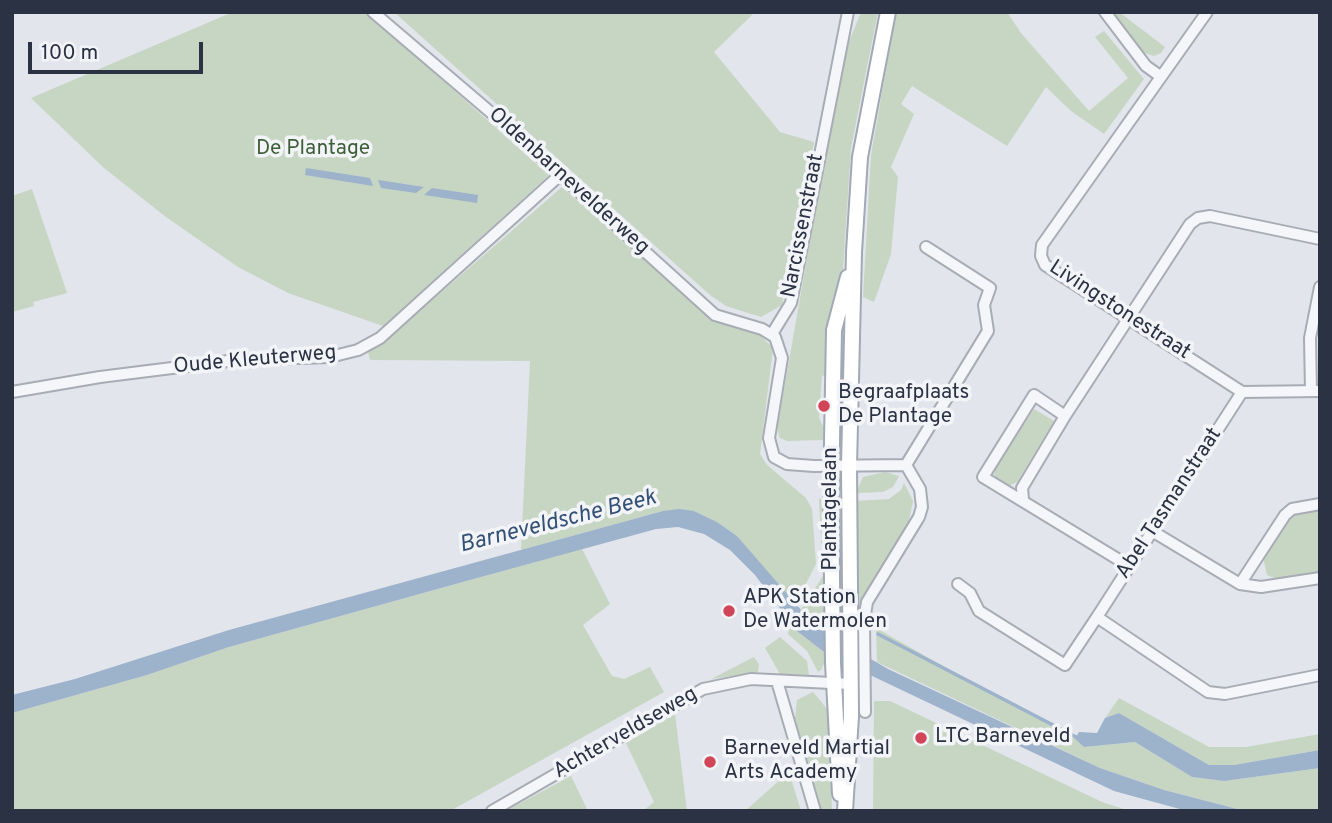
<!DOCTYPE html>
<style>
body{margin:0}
#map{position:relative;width:1332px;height:823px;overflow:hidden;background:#e2e5eb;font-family:Overpass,sans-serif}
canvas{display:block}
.frame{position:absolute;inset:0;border:14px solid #2a3243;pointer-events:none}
.scale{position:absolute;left:28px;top:42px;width:175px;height:32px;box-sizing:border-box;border:4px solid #2a3243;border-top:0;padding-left:9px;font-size:21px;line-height:24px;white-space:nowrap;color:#2a3243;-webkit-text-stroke:5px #f2f4f8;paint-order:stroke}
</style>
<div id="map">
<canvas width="1332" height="823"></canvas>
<div class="frame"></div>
<div class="scale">100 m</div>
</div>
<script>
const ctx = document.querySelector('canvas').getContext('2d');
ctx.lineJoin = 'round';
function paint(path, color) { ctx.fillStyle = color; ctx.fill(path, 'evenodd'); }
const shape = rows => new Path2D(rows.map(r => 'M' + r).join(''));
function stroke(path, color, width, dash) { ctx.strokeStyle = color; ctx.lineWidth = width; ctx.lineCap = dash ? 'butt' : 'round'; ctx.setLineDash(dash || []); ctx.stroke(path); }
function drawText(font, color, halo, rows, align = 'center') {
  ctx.font = font + ' Overpass,sans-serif'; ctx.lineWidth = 7; ctx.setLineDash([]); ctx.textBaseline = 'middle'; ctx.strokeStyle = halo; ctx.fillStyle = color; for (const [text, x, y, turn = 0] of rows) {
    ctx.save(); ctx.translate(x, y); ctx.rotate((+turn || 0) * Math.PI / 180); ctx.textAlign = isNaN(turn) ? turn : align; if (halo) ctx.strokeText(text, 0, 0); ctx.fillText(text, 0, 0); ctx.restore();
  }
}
paint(shape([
 [233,12,366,12,549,175,383,326,288,293,238,267,166,217,104,168,31,98],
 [394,12,755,12,714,52,780,132,814,142,782,305,761,317,726,306,710,295],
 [861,12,878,12,851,148,843,269,829,379,822,375,819,418,824,428,823,440,787,441,780,438,777,429,833,111,849,42],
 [896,12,1007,12,1021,33,1089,111,1128,78,1095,37,1104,31,1144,79,1104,134,1071,111,1046,87,1007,146,912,86,901,104,914,114,891,167,898,177,891,254,874,302,863,297,871,155],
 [1113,12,1119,12,1165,47,1161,53,1154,56,1144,53],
 [562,187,713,321,759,334,773,348,760,454,767,465,806,498,812,509,816,564,795,605,737,536,717,522,694,511,663,511,521,550,530,361,370,360,368,351,383,343],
 [32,189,67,293,33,302,34,306,12,312,12,196],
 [1034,409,1054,421,1017,482,1007,487,994,475,996,467],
 [885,472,899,476,893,487,883,492,856,493,863,477],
 [904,483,913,501,908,525,865,594,854,644,855,501,889,499,901,490],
 [827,498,828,634,800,611,823,576,819,499],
 [1320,510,1320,572,1280,580,1267,575,1263,557,1291,515],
 [582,549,610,604,583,625,612,676,624,679,650,667,664,692,450,811,12,811,12,713,147,675,229,647],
 [790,624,828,655,821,670,818,672,807,651,788,634],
 [876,628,968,680,1077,736,1075,739,1084,747,1135,742,1192,777,1224,781,1320,768,1320,811,1245,811,1164,790,1100,768,877,662],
 [780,637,807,661,809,675,780,674,765,648],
 [754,657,759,664,758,672,711,679],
 [813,692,828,710,832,811,822,811,795,719,797,700],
 [1119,698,1209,747,1246,747,1320,734,1320,750,1234,765,1209,765,1119,713,1105,718],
 [874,701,890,701,1102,802,1130,811,873,811],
 [675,714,687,811,643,811,654,802,626,743],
 [789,772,801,811,745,811],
 [571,776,588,811,506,811,509,809]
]), '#c7d5c3');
paint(shape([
 [306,168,370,178,373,186,305,175],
 [378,180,424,187,416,193,381,188],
 [432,188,478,195,477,203,424,195],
 [679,509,694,511,717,522,737,536,809,619,828,634,888,669,1100,768,1164,790,1245,811,1187,811,1114,791,828,655,797,631,755,575,730,550,704,534,678,527,656,529,470,580,229,647,147,675,12,713,12,695,75,679,229,630,663,511],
 [1119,713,1209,765,1234,765,1320,750,1320,768,1224,781,1192,777,1135,742,1084,747,1075,739,1079,732,1097,733,1105,718]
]), '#9db2cb');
stroke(shape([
 [878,634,1078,738]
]), '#9db2cb', 3.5);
const minor = shape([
 [373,12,502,122,715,315,762,329,775,337,782,358,769,438,774,457,787,464,814,466,906,465],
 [1105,12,1146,66,1160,76],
 [1207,12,1042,245,1041,256,1045,265,1242,392,1320,391],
 [772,334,791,303,848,12],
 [1311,391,1310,338,1320,287],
 [12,392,100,377,236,360,330,357,358,350,380,338,560,175],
 [1065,416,1034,395,983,477,1129,566],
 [906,465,988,331,984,305,990,288,926,247],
 [1023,499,1022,488,1065,416,1190,224,1198,218,1210,216,1320,239],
 [1152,531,1240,584,1261,587,1320,578],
 [958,584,970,593,979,611,1065,665,1097,617,1208,692,1225,694,1320,675],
 [1240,584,1285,515,1292,509,1320,504],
 [1097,617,1242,392],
 [777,681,815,811],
 [865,712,864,621,867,602,919,517,922,507,920,489,906,465],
 [492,811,703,689,751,679,851,684]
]);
const major = shape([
 [840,794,833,663,831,497,834,330,848,277],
 [845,811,851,716,849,466,854,252,860,157,888,12]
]);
stroke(minor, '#a7acb5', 14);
stroke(major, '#a1a9b6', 18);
stroke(minor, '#f5f6f9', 10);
stroke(major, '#fff', 14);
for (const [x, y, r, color] of [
 [824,406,7,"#d04658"],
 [729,611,7,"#d04658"],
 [921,738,7,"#d04658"],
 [710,762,7,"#d04658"]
]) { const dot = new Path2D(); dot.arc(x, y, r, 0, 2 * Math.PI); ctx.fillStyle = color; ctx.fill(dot); stroke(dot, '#f2f4f8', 2.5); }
drawText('21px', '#3d5f37', '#f2f4f8', [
 ["De Plantage",313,150]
]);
drawText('21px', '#2a3243', '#f2f4f8', [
 ["Oldenbarnevelderweg",568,182,42],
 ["Narcissenstraat",804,226,-79],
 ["Livingstonestraat",1119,311,33],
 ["Oude Kleuterweg",255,361,-5],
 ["Abel Tasmanstraat",1170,504,-57],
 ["Plantagelaan",832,509,-90],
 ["Achterveldseweg",626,734,-30]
]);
drawText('21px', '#2a3243', '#f2f4f8', [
 ["Begraafplaats",838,394],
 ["De Plantage",838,418],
 ["APK Station",743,599],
 ["De Watermolen",743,623],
 ["LTC Barneveld",935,738],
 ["Barneveld Martial",724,750],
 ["Arts Academy",724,774]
], 'left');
drawText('italic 23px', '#335077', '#f2f4f8', [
 ["Barneveldsche Beek",558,523,-14]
]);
</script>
